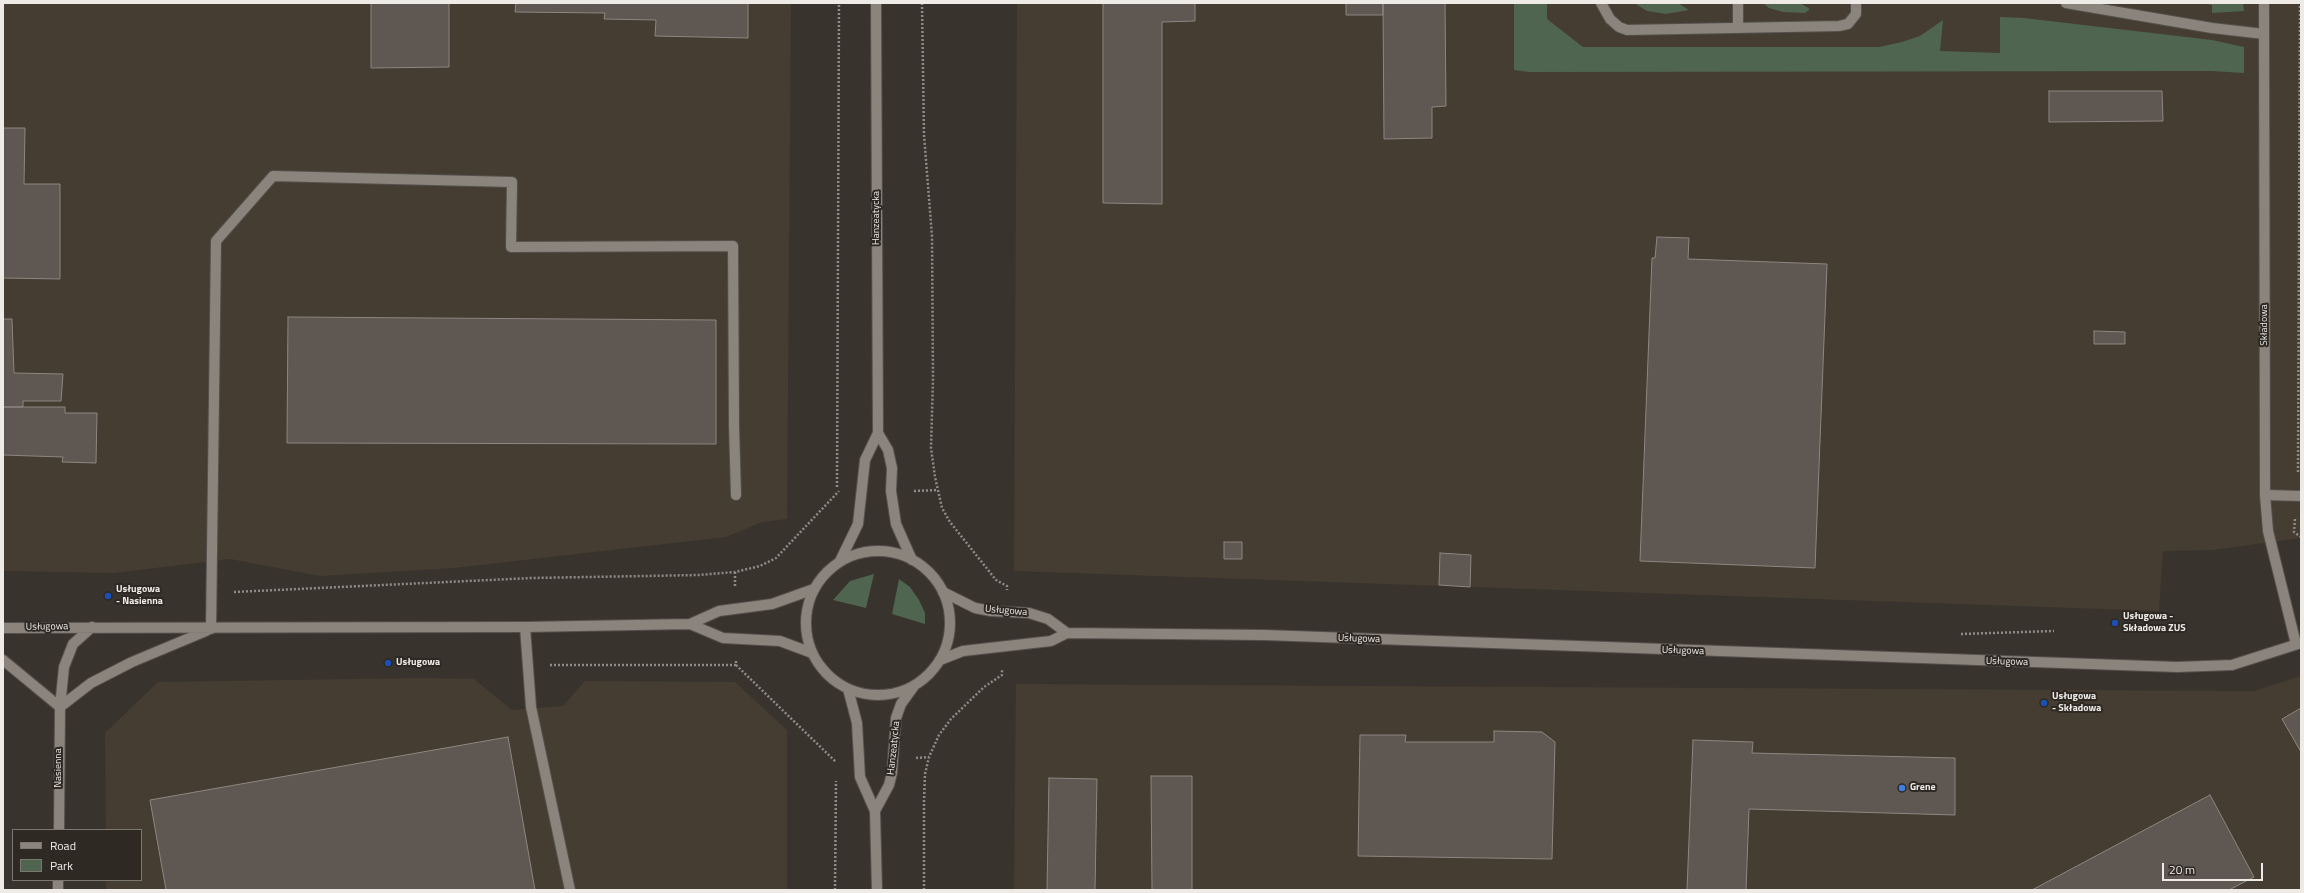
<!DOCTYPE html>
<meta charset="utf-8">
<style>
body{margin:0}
#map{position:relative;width:2304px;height:893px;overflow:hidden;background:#38332d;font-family:"Titillium Web",sans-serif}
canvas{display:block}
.frame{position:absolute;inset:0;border:4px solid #eeebe7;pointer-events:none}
.legend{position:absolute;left:12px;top:829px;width:130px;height:52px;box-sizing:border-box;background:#2e2923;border:1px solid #7b7771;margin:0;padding:5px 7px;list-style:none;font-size:12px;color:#eeebe7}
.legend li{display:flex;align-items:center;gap:8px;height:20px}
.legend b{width:20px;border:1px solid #7b7771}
.scale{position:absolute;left:2162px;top:863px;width:101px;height:18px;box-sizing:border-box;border:2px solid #eeebe7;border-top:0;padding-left:5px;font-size:12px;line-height:14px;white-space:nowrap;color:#eeebe7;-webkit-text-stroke:3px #2e2923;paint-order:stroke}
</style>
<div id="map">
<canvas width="2304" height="893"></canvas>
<div class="frame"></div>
<ul class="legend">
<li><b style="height:5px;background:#8a847d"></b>Road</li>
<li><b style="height:11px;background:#4f654f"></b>Park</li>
</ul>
<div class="scale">20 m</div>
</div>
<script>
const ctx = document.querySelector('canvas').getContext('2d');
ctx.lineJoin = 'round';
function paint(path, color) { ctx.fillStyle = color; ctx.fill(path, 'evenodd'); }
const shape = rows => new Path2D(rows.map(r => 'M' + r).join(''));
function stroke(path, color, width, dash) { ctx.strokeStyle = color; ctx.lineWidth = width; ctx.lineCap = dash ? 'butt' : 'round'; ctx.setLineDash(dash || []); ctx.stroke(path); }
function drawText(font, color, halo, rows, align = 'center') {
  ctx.font = font + ' "Titillium Web",sans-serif'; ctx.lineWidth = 4; ctx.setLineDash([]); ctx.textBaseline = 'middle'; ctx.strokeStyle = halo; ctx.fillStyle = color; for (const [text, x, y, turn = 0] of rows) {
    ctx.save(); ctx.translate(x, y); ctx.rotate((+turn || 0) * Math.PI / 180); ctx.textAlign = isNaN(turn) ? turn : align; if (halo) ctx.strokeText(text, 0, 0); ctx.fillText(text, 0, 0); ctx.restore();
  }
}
paint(shape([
 [3,3,791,3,787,519,762,522,726,537,454,568,320,576,230,559,114,573,3,571],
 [1017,3,2301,3,2301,538,2213,550,2163,551,2159,611,1014,571],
 [2301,676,2301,890,1014,890,1016,684,2254,691],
 [422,678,474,679,512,710,563,706,585,681,735,682,787,730,787,890,106,890,106,880,141,880,141,830,106,830,105,733,158,682]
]), '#453d32');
paint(shape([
 [1514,3,1547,3,1547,19,1583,47,1879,47,1902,42,1920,36,1943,20,1940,51,2000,53,2000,17,2024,18,2212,40,2244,47,2244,73,2212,71,1529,72,1514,70],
 [1634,3,1678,3,1689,10,1666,14,1647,11],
 [1763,3,1800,3,1810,9,1805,13,1783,12,1769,8],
 [2202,3,2243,3,2244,11,2212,13,2212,5],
 [874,574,866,608,833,600,850,581],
 [899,579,910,587,919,600,925,613,925,624,892,614]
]), '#4f654f');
const building = shape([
 [371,3,449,3,449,67,371,68,371,3],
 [516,3,748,3,748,38,655,36,656,20,604,19,605,13,515,12,516,3],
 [1103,3,1195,3,1195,21,1162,22,1162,204,1103,203,1103,3],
 [1346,3,1383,3,1383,15,1346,15,1346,3],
 [1383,3,1445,3,1446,106,1432,107,1432,138,1384,139,1383,3],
 [2049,91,2162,91,2163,121,2049,122,2049,91],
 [3,128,25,128,24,184,60,184,60,279,3,278,3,128],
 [1657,237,1689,238,1688,259,1827,264,1815,568,1640,561,1652,258,1655,258,1657,237],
 [288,317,716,320,716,444,287,443,288,317],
 [3,319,12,319,14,373,63,374,61,401,23,401,23,407,3,407,3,319],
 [2094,331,2125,332,2125,344,2094,344,2094,331],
 [3,407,65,407,65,413,97,413,96,463,62,462,63,457,3,455,3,407],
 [1224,542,1242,542,1242,559,1224,559,1224,542],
 [1440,553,1471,555,1470,587,1439,585,1440,553],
 [2301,708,2301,752,2282,719,2301,708],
 [1494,731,1542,732,1555,742,1552,859,1358,856,1360,735,1406,735,1405,742,1494,742,1494,731],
 [508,737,535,890,166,890,150,800,508,737],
 [1693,740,1753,742,1752,753,1955,758,1955,815,1749,809,1746,890,1687,890,1693,740],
 [1151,776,1192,776,1192,890,1152,890,1151,776],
 [1049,778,1097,779,1095,890,1047,890,1049,778],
 [2210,795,2254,877,2229,890,2032,890,2210,795]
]);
paint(building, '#5e5752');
stroke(building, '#8e8680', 1);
const service = shape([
 [1601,3,1610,19,1619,27,1627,30,1839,26,1848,24,1856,14,1856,3],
 [2066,3,2212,28,2264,34],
 [1738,28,1738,3],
 [2265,495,2301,496],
 [525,627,531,707,570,890],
 [211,629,216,241,273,176,512,182,511,247,733,246,734,426,736,495]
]);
const minor = shape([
 [2264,3,2265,495,2268,531,2296,644],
 [943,592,975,608,991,611,1029,613,1048,619,1067,633],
 [690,624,723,638,780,641,812,653],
 [3,628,525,627,690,624,719,611,772,604,814,589],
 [3,660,60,707],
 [940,660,963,651,1051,641,1067,633,1264,635,2177,667,2232,665,2301,643],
 [60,707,91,683,132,662,206,631],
 [59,830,60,707,64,667,73,644,92,627],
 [58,890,58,880]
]);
const tertiary = shape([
 [878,433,888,450,892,468,891,491,896,524,912,560],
 '806 623a72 72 0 1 1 144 0a72 72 0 1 1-144 0Z',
 [840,561,858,524,865,460,878,433,876,3],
 [848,689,857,723,860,777,875,811,877,890],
 [875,811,889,785,892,773,896,718,901,704,914,686]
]);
stroke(service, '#55504c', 12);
stroke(minor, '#55504c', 12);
stroke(tertiary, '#55504c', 12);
stroke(shape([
 [922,3,924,135,932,236,933,379,931,448,935,477,942,508,950,522,996,580,1007,586,1007,590],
 [2298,472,2300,3],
 [837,487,839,3],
 [914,491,938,490],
 [2295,519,2294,532,2301,537],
 [735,572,735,586],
 [234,592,532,578,699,575,735,572,760,566,776,558,839,491],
 [1961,634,2054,631],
 [736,661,736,665,836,762],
 [550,665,736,665],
 [916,758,929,757],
 [835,890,836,781],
 [924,890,924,801,925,774,929,757,939,735,951,719,984,687,1002,675,1002,670]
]), '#8f8b86', 2.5, [2, 2]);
stroke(service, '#8a847d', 10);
stroke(minor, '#8a847d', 10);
stroke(tertiary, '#8a847d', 10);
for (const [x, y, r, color] of [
 [108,596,4,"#1a4fb4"],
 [2115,623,4,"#1a4fb4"],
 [388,663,4,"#1a4fb4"],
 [2044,703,4,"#1a4fb4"],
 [1902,788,4,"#3f7fe0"]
]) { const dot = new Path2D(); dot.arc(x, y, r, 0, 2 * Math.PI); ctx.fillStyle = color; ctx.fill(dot); stroke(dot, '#2e2923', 1.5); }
drawText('10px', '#eeebe7', '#2e2923', [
 ["Hanzeatycka",877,218,-90],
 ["Składowa",2265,325,-90],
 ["Usługowa",1006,611,5],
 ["Usługowa",47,627,-1],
 ["Usługowa",1359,639,2],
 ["Usługowa",1683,651,2],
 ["Usługowa",2007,662,2],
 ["Hanzeatycka",894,748,-84],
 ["Nasienna",59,768,-90]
]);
drawText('bold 10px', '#eeebe7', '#2e2923', [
 ["Usługowa",116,590],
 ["- Nasienna",116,602],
 ["Usługowa -",2123,617],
 ["Składowa ZUS",2123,629],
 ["Usługowa",396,663],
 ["Usługowa",2052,697],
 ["- Składowa",2052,709],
 ["Grene",1910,788]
], 'left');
</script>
